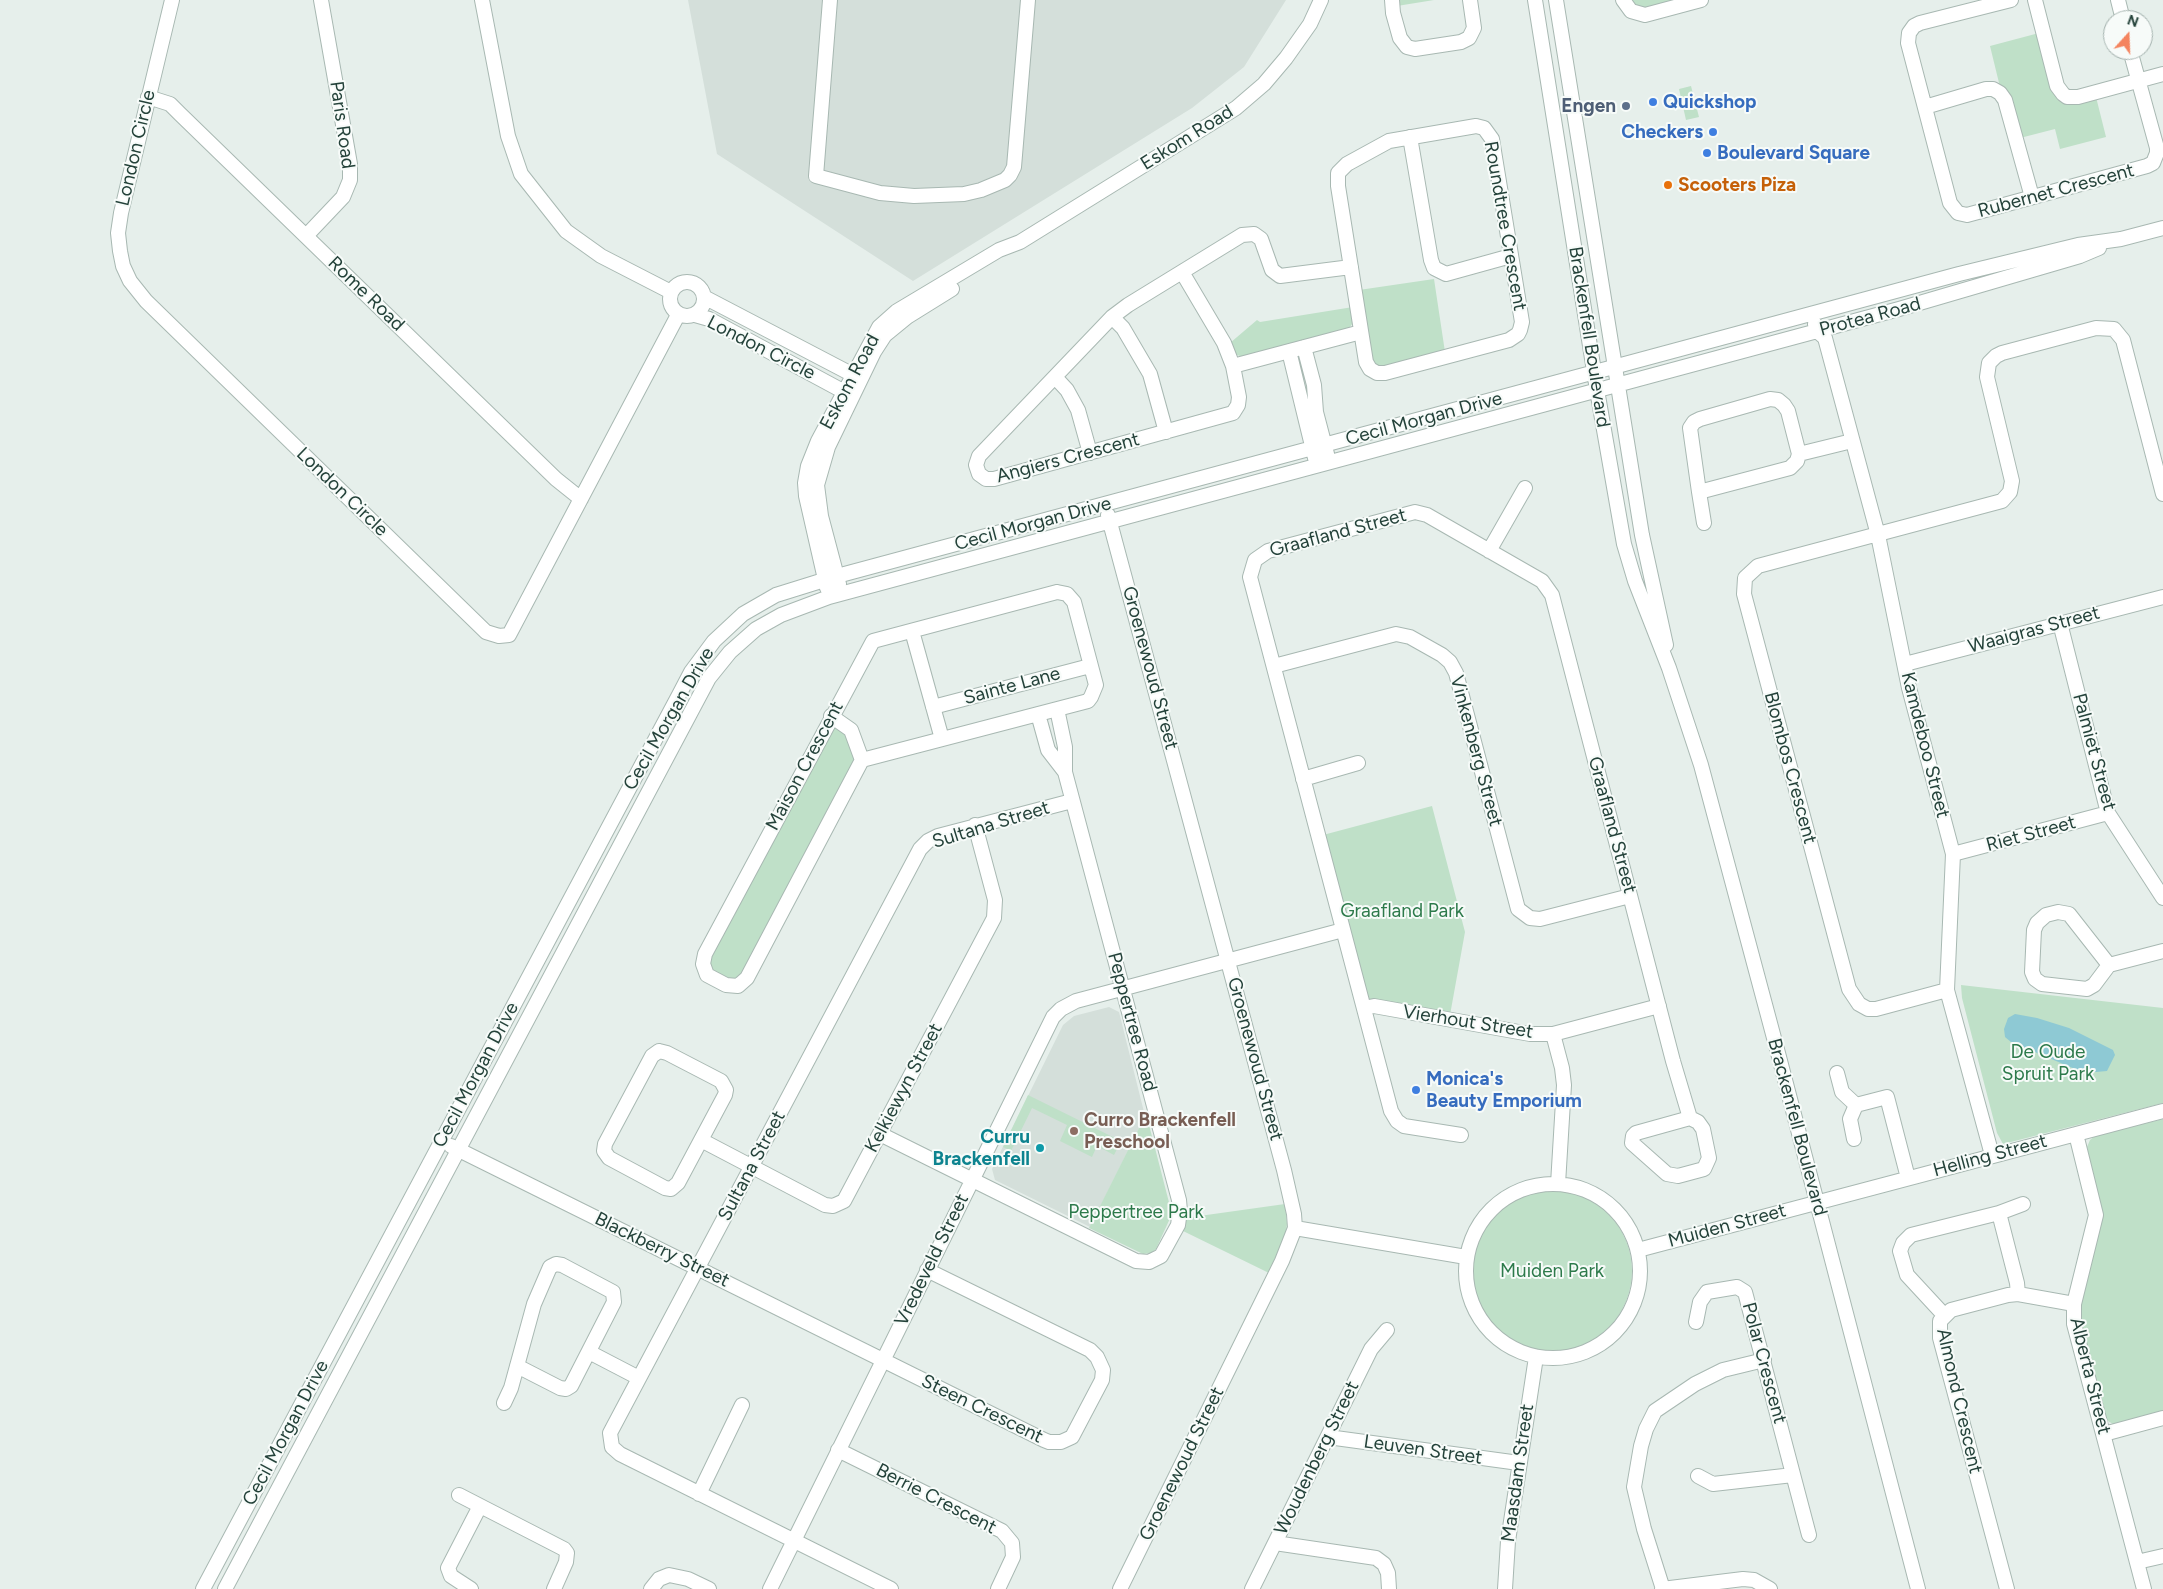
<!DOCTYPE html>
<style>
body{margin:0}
#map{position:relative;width:2163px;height:1589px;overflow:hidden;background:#e6efeb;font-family:Figtree,sans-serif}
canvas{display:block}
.north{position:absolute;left:2103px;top:10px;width:50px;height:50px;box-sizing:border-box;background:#f7fbf9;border:1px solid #a3b1ad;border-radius:50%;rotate:20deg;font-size:14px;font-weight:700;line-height:20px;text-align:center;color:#24423a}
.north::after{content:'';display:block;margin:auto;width:18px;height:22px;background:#f4845f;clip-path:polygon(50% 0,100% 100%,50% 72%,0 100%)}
</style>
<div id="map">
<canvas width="2163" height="1589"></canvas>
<div class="north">N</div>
</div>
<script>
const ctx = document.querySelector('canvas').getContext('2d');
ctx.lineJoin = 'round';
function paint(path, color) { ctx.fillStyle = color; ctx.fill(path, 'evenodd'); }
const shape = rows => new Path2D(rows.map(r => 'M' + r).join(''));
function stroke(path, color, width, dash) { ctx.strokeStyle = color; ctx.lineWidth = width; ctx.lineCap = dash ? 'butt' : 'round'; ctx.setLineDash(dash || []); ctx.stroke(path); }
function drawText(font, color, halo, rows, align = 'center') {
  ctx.font = font + ' Figtree,sans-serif'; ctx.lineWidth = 4; ctx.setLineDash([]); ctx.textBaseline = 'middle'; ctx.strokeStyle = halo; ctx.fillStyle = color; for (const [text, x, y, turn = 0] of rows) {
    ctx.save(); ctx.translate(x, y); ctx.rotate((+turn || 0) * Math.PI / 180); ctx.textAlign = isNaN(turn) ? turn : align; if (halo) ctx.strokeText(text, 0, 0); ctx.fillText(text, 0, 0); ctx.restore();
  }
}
paint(shape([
 [688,0,1286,0,1244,67,1192,108,913,281,717,154],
 [1109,1007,1119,1012,1145,1116,1090,1227,995,1180,992,1169,1063,1025,1074,1016]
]), '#d4dfda');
paint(shape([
 [1397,0,1434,0,1397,6],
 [1628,0,1681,0,1643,11],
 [2039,33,2053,88,2096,97,2106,137,2060,149,2055,129,2020,138,2000,87,1990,46],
 [1691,86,1699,117,1686,120,1679,89],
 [1434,279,1445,352,1382,369,1373,365,1359,290],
 [1353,307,1353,323,1349,328,1242,357,1235,354,1230,343,1257,320,1260,322],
 [836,727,847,733,855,761,741,976,735,981,712,972,708,961,834,728],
 [1432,806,1465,932,1450,1015,1371,1000,1368,998,1323,835],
 [1961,985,2163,1008,2163,1103,2003,1144,1997,1133,1962,998],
 [1028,1095,1121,1141,1114,1155,1097,1146,1092,1157,1060,1141,1067,1125,1032,1108,1011,1151,1003,1147],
 [1145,1116,1147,1117,1172,1214,1156,1249,1151,1253,1143,1254,1089,1228],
 [2163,1119,2163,1413,2113,1424,2106,1420,2079,1321,2079,1303,2101,1226,2102,1216,2087,1147,2090,1140,2095,1136],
 '1472 1271a80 80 0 1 1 160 0a80 80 0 1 1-160 0Z',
 [1285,1204,1287,1224,1285,1238,1269,1273,1181,1230,1185,1218]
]), '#bfe0c8');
paint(shape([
 [2015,1014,2037,1018,2069,1028,2113,1050,2115,1055,2107,1071,2096,1072,2075,1069,2011,1042,2005,1037,2004,1029,2008,1018]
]), '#8ec9d4');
const minor = shape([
 [172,0,121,213,118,233,120,251,123,266,130,281,146,301,486,632,499,636,509,635,678,315],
 [482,0,508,136,521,174,566,231,601,256,671,292],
 [830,0,816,176,880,193,914,196,964,194,981,190,1005,180,1010,175,1014,167,1028,0],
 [1392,0,1393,13,1400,38,1407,47,1415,49,1461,42,1469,38,1474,28,1470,0],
 [1535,0,1597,390,1624,544,1635,581,1669,668,1701,765,1778,1053,1918,1589],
 [1556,0,1642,535,1666,645],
 [1623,0,1631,11,1645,15,1701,0],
 [2011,0,1920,23,1914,26,1909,33,1908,43,1950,203,1958,213,1967,215,2147,166,2153,163,2157,153,2157,148,2130,50],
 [2035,0,2057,86,2063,94,2067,97,2078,97,2163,74],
 [2118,0,2123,20],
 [148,97,170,104,180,114,556,479,581,499],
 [1925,107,1986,89,1993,89,2000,93,2005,100,2032,197],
 [1476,126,1484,128,1492,139,1522,322,1520,330,1518,334,1509,340,1385,373,1377,373,1370,369,1366,362,1338,186,1338,173,1347,164,1389,141,1476,126],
 [1410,137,1431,260,1434,268,1446,274,1511,256],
 [306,236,343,197,350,180,350,164,321,0],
 [1182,272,1224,343,1233,366,1239,397,1238,405,1233,413,994,479,986,479,979,474,976,465,979,456,1112,317,1128,305,1242,235,1254,234,1261,239,1272,270,1280,276,1351,267],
 '670 299a17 17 0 1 1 34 0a17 17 0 1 1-34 0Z',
 [704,297,859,378],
 [695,315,709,319,852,396],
 [1112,317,1123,328,1150,374,1166,432],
 [1815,324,1817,331,1825,338,1878,535,1909,688,1953,854,1947,990,1992,1155],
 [1304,347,1314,385,1316,412,1327,454],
 [1289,351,1315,458],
 [1233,366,1361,332],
 [1055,377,1067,390,1078,410,1090,453],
 [1799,454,1788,411,1784,405,1778,400,1770,399,1700,419,1694,422,1690,428,1699,492,1790,468,1797,461,1799,454,1852,441],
 [1699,492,1704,523],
 [1108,515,1284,1170,1294,1214,1295,1228,1282,1261,1120,1589],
 [1489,551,1525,488],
 [839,584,821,516,817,485,828,447,874,352,885,335,907,317,952,289],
 [827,588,806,496,805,483,808,466,818,441,879,327,897,311,999,250,1020,242,1236,108,1264,84,1286,58,1310,24,1321,0],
 [1057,592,1067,594,1074,602,1096,685,1091,697,1088,701,862,760,747,978,738,986,726,985,707,975,703,964,705,954,873,641,1057,592],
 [2060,623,2108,813,2163,898],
 [912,631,942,739],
 [1905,664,2163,597],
 [1274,666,1396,634,1410,637,1442,655,1450,662,1456,673,1518,909,1530,918,1540,919,1630,896],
 [933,707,1090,666],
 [1038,714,1048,750,1065,772],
 [831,716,851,730,862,760],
 [1303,779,1358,763],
 [1953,854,2108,813],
 [2109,965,2069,914,2058,912,2046,915,2037,923,2034,930,2032,972,2035,979,2042,984,2087,989,2094,985,2109,965,2163,951],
 [1947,990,1876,1009,1868,1009,1859,1004,1849,989,1744,594,1745,578,1758,566,2002,501,2010,492,2012,481,1987,377,1989,363,1996,356,2002,353,2096,328,2114,329,2123,340,2163,494],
 [1364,1008,1374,1006,1530,1034,1553,1034,1659,1006],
 [1553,1034,1562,1068,1564,1085,1558,1184],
 [659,1051,667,1053,721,1081,726,1090,725,1095,678,1183,671,1189,665,1188,609,1158,604,1151,605,1144,652,1056,659,1051],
 [1837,1073,1842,1092,1856,1105],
 [880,1134,1136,1261,1149,1262,1161,1256,1178,1225,1180,1211,1179,1200,1065,772,1065,747,1057,709],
 [2076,1134,2096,1215,2074,1304,2074,1324,2144,1589],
 [1461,1135,1404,1126,1397,1121,1391,1111,1250,577,1255,560,1268,551,1415,512,1427,515,1542,581,1552,595,1673,1061,1690,1118,1636,1133,1633,1136,1632,1143,1667,1174,1678,1176,1704,1169,1709,1158,1703,1129,1698,1122,1690,1118],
 [1854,1139,1850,1119,1856,1105,1887,1097,1908,1178],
 [701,1140,825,1205,833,1206,844,1201,994,918,995,900,975,825],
 [451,1146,1044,1440,1049,1442,1061,1442,1072,1437,1102,1380,1103,1370,1097,1357,1090,1350,927,1270],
 '1466 1271a87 87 0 1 1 174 0a87 87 0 1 1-174 0Z',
 [1999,1213,2023,1204],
 [1295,1228,1466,1257],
 [1638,1250,2163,1111],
 [1944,1315,1907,1275,1900,1251,1903,1243,1911,1235,1999,1213,2017,1283,2018,1294],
 [1696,1322,1700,1302,1707,1292,1737,1287,1745,1292,1809,1535],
 [589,1352,639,1378],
 [504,1403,511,1388,534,1304,550,1267,556,1264,562,1265,613,1292,614,1302,571,1386,566,1389,560,1388,517,1366],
 [2104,1434,2163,1418],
 [1328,1437,1519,1463],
 [838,1450,1002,1531,1012,1543,1013,1557,998,1589],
 [1698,1476,1713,1484,1793,1475],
 [699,1494,742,1405],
 [459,1495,564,1549,567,1553,566,1562,554,1589],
 [1275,1543,1376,1558,1384,1564,1388,1573,1389,1589],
 [2137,1562,2163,1556],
 [203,1589,680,693,691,672,714,641,743,614,776,595,837,576,1959,274,2078,245,2121,239,2163,228],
 [225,1589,709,678,730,652,756,629,781,615,829,597,1899,309,2080,256,2099,248],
 [471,1589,451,1576,448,1568,480,1506],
 [651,1589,659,1579,669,1575,688,1579,709,1589],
 [770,1589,1053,1017,1061,1009,1076,1001,1343,930],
 [891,1589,620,1454,612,1447,610,1433,920,849,928,841,938,836,1072,801],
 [1252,1589,1371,1349,1387,1330],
 [1505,1589,1508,1541,1536,1357],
 [1662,1589,1743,1579,1754,1580,1770,1589],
 [1663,1589,1644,1529,1634,1487,1641,1446,1646,1429,1655,1411,1695,1384,1723,1370,1764,1360],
 [2007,1589,1940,1338,1940,1321,1951,1310,2008,1295,2018,1294,2074,1304]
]);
stroke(minor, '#a8b8b2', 16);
stroke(minor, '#fff', 14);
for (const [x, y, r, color] of [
 [1653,102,5,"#3f7fe0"],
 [1626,106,5,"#5c6f8a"],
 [1713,132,5,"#3f7fe0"],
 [1707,153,5,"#3f7fe0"],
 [1668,185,5,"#e8710a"],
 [1416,1090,5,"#3f7fe0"],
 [1074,1131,5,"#8d6e63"],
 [1040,1148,5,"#0f9aa8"]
]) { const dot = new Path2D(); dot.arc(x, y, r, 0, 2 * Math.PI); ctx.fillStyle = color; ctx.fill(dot); stroke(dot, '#f7fbf9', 2); }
drawText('bold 19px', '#366cbe', '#f7fbf9', [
 ["Quickshop",1663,102],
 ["Checkers",1703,132,"right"],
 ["Boulevard Square",1717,153],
 ["Monica's",1426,1079],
 ["Beauty Emporium",1426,1101]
], 'left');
drawText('bold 19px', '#4e5e75', '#f7fbf9', [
 ["Engen",1616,106]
], 'right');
drawText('19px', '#24423a', '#f7fbf9', [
 ["Paris Road",342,125,82],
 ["Eskom Road",1187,138,-32],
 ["London Circle",136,148,-77],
 ["Rubernet Crescent",2056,191,-15],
 ["Roundtree Crescent",1505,226,80],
 ["Rome Road",366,294,44],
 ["Protea Road",1870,317,-15],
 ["Brackenfell Boulevard",1589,337,81],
 ["London Circle",761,348,27],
 ["Eskom Road",850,382,-62],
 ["Cecil Morgan Drive",1424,419,-15],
 ["Angiers Crescent",1068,458,-15],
 ["London Circle",342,492,44],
 ["Cecil Morgan Drive",1033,524,-15],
 ["Graafland Street",1338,533,-15],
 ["Waaigras Street",2034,630,-15],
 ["Groenewoud Street",1150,668,75],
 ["Sainte Lane",1012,686,-15],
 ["Cecil Morgan Drive",669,719,-60],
 ["Kamdeboo Street",1925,745,76],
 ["Vinkenberg Street",1476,751,75],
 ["Palmiet Street",2094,752,75],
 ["Maison Crescent",805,766,-62],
 ["Blombos Crescent",1790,768,75],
 ["Sultana Street",991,825,-17],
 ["Graafland Street",1612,825,75],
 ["Riet Street",2031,834,-15],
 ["Peppertree Road",1132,1022,75],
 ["Vierhout Street",1468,1022,9],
 ["Groenewoud Street",1255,1059,75],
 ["Cecil Morgan Drive",476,1075,-62],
 ["Kelkiewyn Street",904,1088,-62],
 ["Brackenfell Boulevard",1797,1127,75],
 ["Helling Street",1990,1156,-15],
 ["Sultana Street",752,1166,-62],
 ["Muiden Street",1727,1226,-15],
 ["Blackberry Street",662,1250,26],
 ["Vredeveld Street",932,1260,-64],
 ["Polar Crescent",1764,1363,75],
 ["Alberta Street",2090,1376,76],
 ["Almond Crescent",1959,1401,77],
 ["Steen Crescent",982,1409,26],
 ["Cecil Morgan Drive",286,1433,-62],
 ["Leuven Street",1423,1450,8],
 ["Woudenberg Street",1317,1458,-64],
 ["Groenewoud Street",1182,1464,-64],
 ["Maasdam Street",1518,1473,-82],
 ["Berrie Crescent",936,1499,27]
]);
drawText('bold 19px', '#c56008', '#f7fbf9', [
 ["Scooters Piza",1678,185]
], 'left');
drawText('19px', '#2d7a4b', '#f7fbf9', [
 ["Graafland Park",1402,911],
 ["De Oude",2048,1052],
 ["Spruit Park",2048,1074],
 ["Peppertree Park",1136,1212],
 ["Muiden Park",1552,1271]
]);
drawText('bold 19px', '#785e54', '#f7fbf9', [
 ["Curro Brackenfell",1084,1120],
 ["Preschool",1084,1142]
], 'left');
drawText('bold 19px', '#0d838f', '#f7fbf9', [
 ["Curru",1030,1137],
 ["Brackenfell",1030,1159]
], 'right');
</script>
